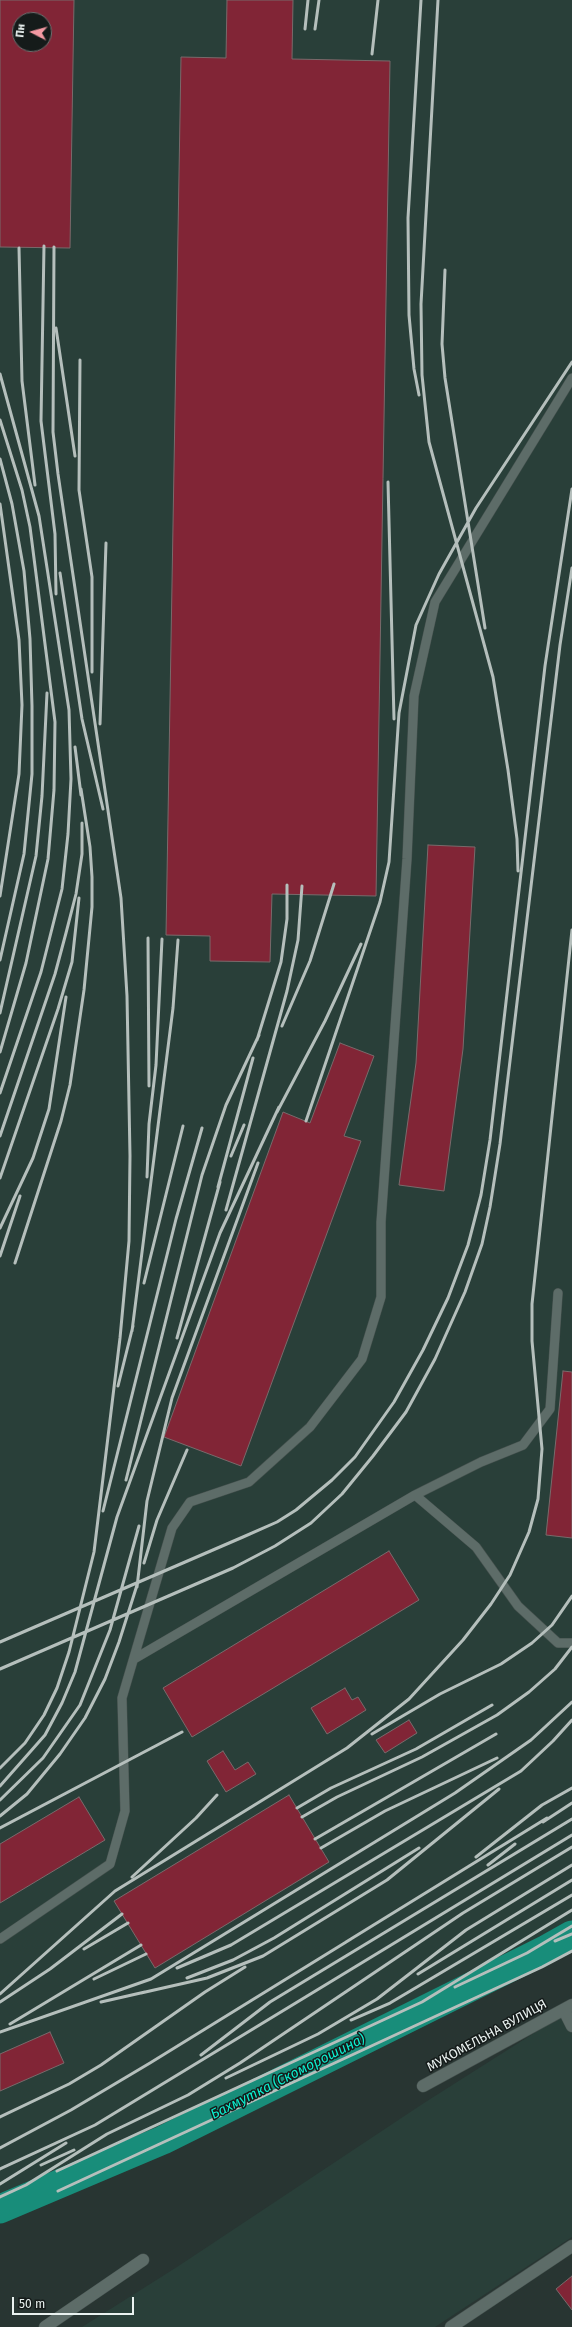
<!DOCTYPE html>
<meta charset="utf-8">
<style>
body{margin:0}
#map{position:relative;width:572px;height:2327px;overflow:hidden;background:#283532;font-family:"Fira Sans",sans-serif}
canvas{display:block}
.north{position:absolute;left:12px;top:12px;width:40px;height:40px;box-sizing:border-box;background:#151b1a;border:1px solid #6a7170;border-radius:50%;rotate:276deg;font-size:11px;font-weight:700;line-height:16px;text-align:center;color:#eaf2f0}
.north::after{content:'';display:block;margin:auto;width:14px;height:18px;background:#f49aa3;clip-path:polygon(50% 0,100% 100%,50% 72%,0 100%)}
.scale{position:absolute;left:12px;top:2297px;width:122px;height:18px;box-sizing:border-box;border:2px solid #eaf2f0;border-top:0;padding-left:5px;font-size:12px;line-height:14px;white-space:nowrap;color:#eaf2f0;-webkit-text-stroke:3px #151b1a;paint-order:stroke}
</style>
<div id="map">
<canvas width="572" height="2327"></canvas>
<div class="north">Пн</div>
<div class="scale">50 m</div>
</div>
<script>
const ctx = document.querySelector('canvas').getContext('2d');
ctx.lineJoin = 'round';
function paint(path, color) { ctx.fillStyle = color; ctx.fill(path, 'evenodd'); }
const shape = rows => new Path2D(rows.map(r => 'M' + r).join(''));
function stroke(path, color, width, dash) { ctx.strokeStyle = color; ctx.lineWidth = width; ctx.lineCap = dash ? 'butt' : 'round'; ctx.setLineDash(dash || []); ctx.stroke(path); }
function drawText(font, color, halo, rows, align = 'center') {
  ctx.font = font + ' "Fira Sans",sans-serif'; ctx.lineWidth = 3; ctx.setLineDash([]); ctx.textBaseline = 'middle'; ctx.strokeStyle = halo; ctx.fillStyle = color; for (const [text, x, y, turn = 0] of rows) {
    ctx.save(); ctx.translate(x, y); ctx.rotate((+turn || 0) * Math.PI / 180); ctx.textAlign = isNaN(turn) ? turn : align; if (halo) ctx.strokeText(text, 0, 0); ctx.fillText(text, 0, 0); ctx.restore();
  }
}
paint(shape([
 [0,0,572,0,572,1943,203,2134,0,2219],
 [20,20,44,20,44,44,20,44],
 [572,2009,572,2237,435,2327,82,2327,177,2267,424,2103]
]), '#293f39');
stroke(shape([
 [0,2209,163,2140,547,1949,572,1935]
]), '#188d7a', 29);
const building = shape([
 [0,0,74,0,70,248,0,247,0,0],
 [20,20,44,20,44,44,20,44,20,20],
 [227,0,293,0,292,59,390,61,376,896,272,894,270,962,210,961,210,936,166,935,181,57,226,58,227,0],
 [428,845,475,847,463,1049,444,1191,399,1185,416,1063,428,845],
 [340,1043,374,1056,344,1136,361,1141,241,1466,164,1437,283,1112,310,1123,340,1043],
 [563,1371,572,1372,572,1538,546,1535,563,1371],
 [389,1551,419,1600,192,1737,163,1688,389,1551],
 [345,1688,352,1700,358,1697,366,1710,327,1734,311,1708,345,1688],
 [409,1720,417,1733,385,1753,376,1740,409,1720],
 [223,1751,235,1770,248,1762,256,1774,226,1792,207,1761,223,1751],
 [289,1795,329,1862,155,1968,114,1901,289,1795],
 [79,1797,105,1840,0,1903,0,1844,79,1797],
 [50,2032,64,2063,0,2091,0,2054,50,2032],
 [572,2276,572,2310,556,2289,572,2276]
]);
paint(building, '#812536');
stroke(building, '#796a6b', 1);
const lane = shape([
 [415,1495,476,1547,518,1606,558,1643,572,1643],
 [134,1659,415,1495,481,1462,523,1445,550,1409,558,1293],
 [0,1939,110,1864,125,1811,122,1698,172,1528,190,1502,249,1482,310,1427,362,1359,381,1297,381,1222,407,859,414,696,435,602,572,378]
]);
const street = shape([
 [564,2010,572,2026],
 [423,2086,572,2005],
 [45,2327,143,2260],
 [451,2327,572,2246]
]);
stroke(lane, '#44504d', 10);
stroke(street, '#44504d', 13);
stroke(lane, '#5d6c68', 9);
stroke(street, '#5d6c68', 12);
stroke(shape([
 [438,0,421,304,422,375,429,442,493,677,508,770,517,839,518,871],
 [305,29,308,0],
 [315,29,319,0],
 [372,54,378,0],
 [44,246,41,421,55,534,56,594],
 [19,248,22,381,35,485],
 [445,270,442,344,445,378,485,628],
 [56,328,75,456],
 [80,360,79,490,92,577,92,672],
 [0,374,39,516,69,710,71,779,68,834,62,889,41,972,0,1093],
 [419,395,414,369,409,315,408,218,421,0],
 [0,420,22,490,30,527,55,722,54,790,48,859,26,963,0,1052],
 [0,459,12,504,24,571,30,639,32,706,32,774,24,854,0,960],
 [388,482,394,719],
 [0,504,19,640,22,705,19,774,0,896],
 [60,573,82,719,103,809],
 [100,724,106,543],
 [75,747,81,795],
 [148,938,149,1086],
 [0,1013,36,856,42,796,47,693],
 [282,1026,310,961,334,884],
 [257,1040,281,962,287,919,287,885],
 [277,1112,325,1021,361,944],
 [306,1121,380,902,389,862,399,713,416,625,439,574,476,508,572,362],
 [0,1136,55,974,66,933,76,894,82,854,82,823],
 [231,1156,244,1125],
 [147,1177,149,1124,156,1065,162,939],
 [0,1178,58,1009,72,962,79,898],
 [218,1187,253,1058],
 [226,1210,287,991,298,940,302,886],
 [0,1228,33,1158,49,1109,66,997],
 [0,1256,20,1196],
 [15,1263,61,1121,70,1085,84,990,92,907,92,877,90,847,81,789],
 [144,1283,183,1126],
 [132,1331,173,1008,178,940],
 [177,1338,220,1182],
 [118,1386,133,1326],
 [126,1480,202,1175,226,1105,259,1035],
 [103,1511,176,1219,202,1128],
 [144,1563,157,1520,187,1450],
 [137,1587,147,1501,172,1398,258,1163],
 [0,1642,243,1537,277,1522,296,1510,332,1480,355,1457,394,1402,423,1350,448,1298,468,1245,481,1195,490,1140,545,666,572,489],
 [0,1669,233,1568,275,1546,311,1523,342,1494,373,1456,406,1412,435,1359,465,1292,482,1244,490,1207,500,1144,560,645,572,568],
 [372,1734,440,1694,501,1664,532,1643,552,1625,572,1596],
 [0,1768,25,1743,44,1715,57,1688,69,1652,94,1552,120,1338,129,1241,130,1156,127,996,121,898,58,474,53,432,54,247],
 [0,1786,45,1735,62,1703,75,1672,117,1517,220,1233,279,1107],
 [0,1800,43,1758,80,1705,110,1630,139,1526],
 [297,1808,331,1788,416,1749,492,1705],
 [0,1816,27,1794,60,1754,85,1718,105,1679,119,1642,138,1582],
 [302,1817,337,1797,422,1757,497,1715,529,1692,555,1669,572,1647],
 [543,1822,572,1803],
 [0,1828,182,1732],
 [315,1839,496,1734],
 [321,1848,385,1811,497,1758],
 [476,1857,542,1805,572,1788],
 [488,1865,515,1844],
 [132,1877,196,1818,217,1795],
 [555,1941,572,1934],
 [346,1942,547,1818],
 [84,1949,128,1923],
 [177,1968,231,1945,521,1771,553,1741,572,1720],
 [418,1974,572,1880],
 [187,1978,233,1960,274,1938,419,1848],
 [94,1979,146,1954],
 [455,1987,527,1953,572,1926],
 [141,1993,207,1978,263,1956,387,1880,499,1789],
 [0,1994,115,1891,347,1748,409,1699,463,1640,491,1604,510,1575,529,1532,538,1499,542,1449,532,1341,532,1304,572,930],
 [0,2002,50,1969,122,1914],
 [101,2002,145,1992],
 [351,2020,390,2003,572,1895],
 [10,2024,141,1945],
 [0,2032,151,1979,455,1793,531,1740,572,1702],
 [201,2055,270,2002,572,1819],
 [226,2078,318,2034,377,1999,466,1930,572,1865],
 [0,2117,69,2084,101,2065,205,1992,245,1967],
 [0,2148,71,2110,150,2063,351,1939],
 [41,2165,74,2150],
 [0,2169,95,2125,572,1835],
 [57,2171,422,2002,572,1910],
 [0,2184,66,2143],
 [58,2191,542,1967,572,1951],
 [0,2197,26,2185,107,2134,188,2095,240,2063,463,1913,572,1847]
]), '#b5bfbc', 3);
drawText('13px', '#eaf2f0', '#151b1a', [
 ["МУКОМЕЛЬНА ВУЛИЦЯ",487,2036,-29]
]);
drawText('italic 14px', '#0cefcf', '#151b1a', [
 ["Бахмутка (Скоморошина)",288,2077,-27]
]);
</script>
